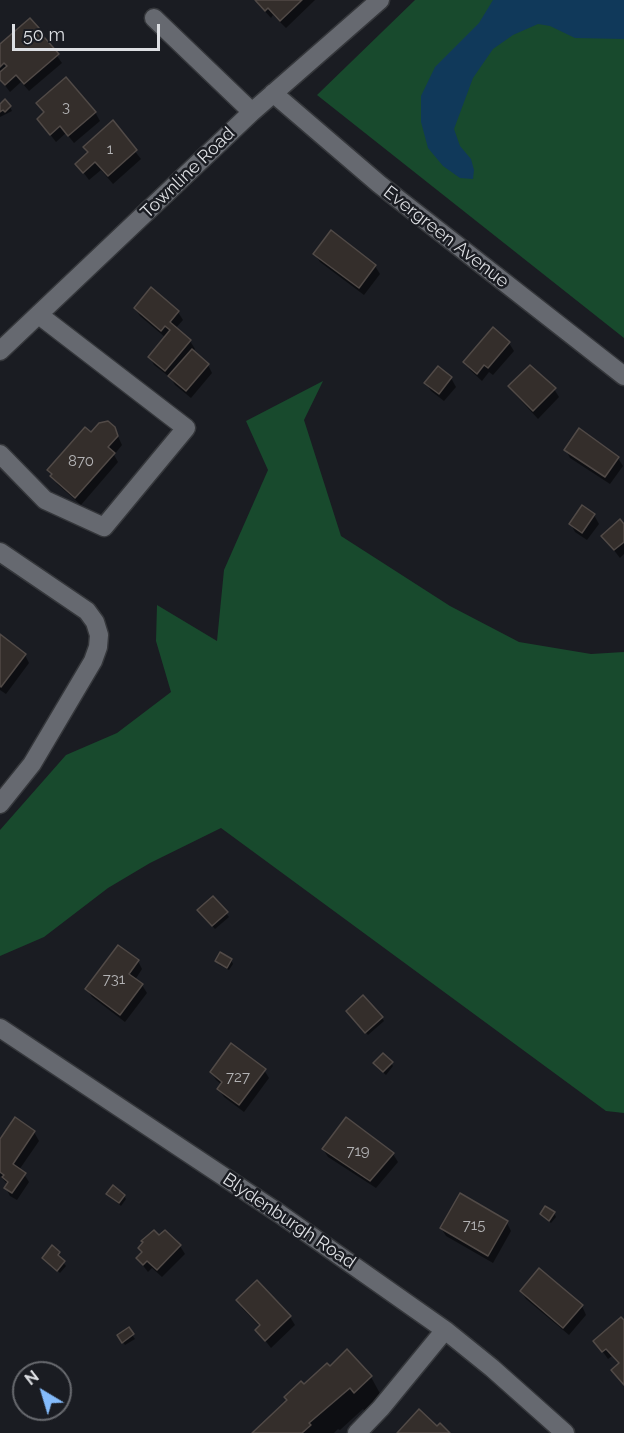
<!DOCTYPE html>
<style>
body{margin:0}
#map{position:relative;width:624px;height:1433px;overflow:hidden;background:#1a1c22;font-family:Raleway,sans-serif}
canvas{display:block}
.north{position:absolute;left:12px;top:1361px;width:60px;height:60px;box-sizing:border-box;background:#1a1c22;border:2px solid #686a6f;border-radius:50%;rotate:322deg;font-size:16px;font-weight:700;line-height:24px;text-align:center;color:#dddfe3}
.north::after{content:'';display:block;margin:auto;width:21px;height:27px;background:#84bbfb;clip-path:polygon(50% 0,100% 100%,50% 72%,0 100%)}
.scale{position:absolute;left:12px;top:24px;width:148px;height:27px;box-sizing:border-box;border:3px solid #dddfe3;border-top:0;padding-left:8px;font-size:18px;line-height:21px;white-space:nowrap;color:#dddfe3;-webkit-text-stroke:4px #1a1c22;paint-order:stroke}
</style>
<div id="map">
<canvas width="624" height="1433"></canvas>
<div class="north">N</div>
<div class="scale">50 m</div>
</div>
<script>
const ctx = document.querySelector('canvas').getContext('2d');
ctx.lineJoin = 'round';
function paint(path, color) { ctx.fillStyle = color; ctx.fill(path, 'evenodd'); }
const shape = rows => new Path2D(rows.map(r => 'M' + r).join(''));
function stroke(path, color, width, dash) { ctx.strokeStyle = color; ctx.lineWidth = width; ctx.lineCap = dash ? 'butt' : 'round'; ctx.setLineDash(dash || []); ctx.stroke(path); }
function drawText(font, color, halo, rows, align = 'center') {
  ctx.font = font + ' Raleway,sans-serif'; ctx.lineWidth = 5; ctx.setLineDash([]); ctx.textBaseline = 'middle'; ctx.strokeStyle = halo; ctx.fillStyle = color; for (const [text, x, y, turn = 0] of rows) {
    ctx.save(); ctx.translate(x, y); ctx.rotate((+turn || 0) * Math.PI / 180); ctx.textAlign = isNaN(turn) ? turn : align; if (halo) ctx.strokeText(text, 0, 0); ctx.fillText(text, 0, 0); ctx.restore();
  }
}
paint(shape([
 [415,0,624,0,624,338,317,95],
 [323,381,304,420,341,536,450,606,519,642,591,654,624,652,624,1113,606,1111,221,828,150,863,108,888,44,937,0,956,0,830,66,755,117,733,171,692,156,641,157,605,217,641,224,570,268,470,246,421]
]), '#184a2d');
paint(shape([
 [493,0,624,0,624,39,575,38,550,26,538,24,513,35,493,49,473,78,454,129,460,146,471,159,474,170,473,179,460,178,443,166,428,148,421,122,421,96,435,67,479,23]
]), '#10395a');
paint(shape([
 [255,0,315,0,286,28,273,15,271,18],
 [38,29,62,63,29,91,21,82,10,92,0,79,0,46],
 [38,103,95,112,100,121,74,143,66,133,56,142,38,119,45,114],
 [0,106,10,107,12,111,0,117],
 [113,123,141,159,113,184,101,170,89,180,77,164,89,154,85,147],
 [315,254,375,266,380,274,364,295,320,262],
 [135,308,178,312,183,320,175,329,190,341,195,349,192,352,208,365,212,373,191,398,175,385,171,378,154,365,150,357,166,338,140,316],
 [509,343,514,351,493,375,489,372,482,381,470,370,465,362],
 [438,368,451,378,456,387,444,401,431,391,426,383],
 [510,386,554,389,559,397,538,419,515,394],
 [114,428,122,445,114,455,118,462,81,505,57,484,49,470,91,434],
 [566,450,618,458,623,466,610,484,570,458],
 [594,515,599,524,587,540,575,532,571,524],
 [624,526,624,554,620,558,603,536],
 [0,636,25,655,29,663,6,694,0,690],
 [226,913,229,917,215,929,201,914],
 [231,960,233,964,229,970,219,965,217,961],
 [138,961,142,969,135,980,142,985,147,993,125,1022,92,997,87,989],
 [350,1015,382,1018,384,1021,368,1035],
 [391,1063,393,1066,386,1075,377,1067],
 [264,1070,269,1078,244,1112,224,1097,219,1089,222,1085,216,1080,211,1072],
 [34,1132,39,1141,19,1170,24,1174,29,1182,17,1200,10,1196,6,1188,8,1185,0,1176,0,1142],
 [323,1149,393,1154,398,1162,376,1188,328,1157],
 [108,1194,124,1196,126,1199,121,1206],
 [554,1213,556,1217,551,1223,541,1214],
 [507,1223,511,1231,493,1263,446,1236,441,1228],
 [160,1238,180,1246,185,1254,162,1277,152,1268,148,1272,138,1259,143,1254,139,1248],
 [59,1253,61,1257,60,1259,66,1266,60,1273,44,1258],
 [539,1270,582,1306,586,1315,569,1335,526,1299,521,1291],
 [238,1300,290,1317,295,1325,271,1348,257,1330,260,1327,242,1308],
 [624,1322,624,1385,613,1370,619,1364,612,1356,608,1359,595,1341],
 [128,1329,135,1339,125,1345,119,1336],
 [330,1368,371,1377,383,1399,367,1413,363,1409,340,1430,338,1429,334,1433,253,1433,304,1386]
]), '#0007');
const building = shape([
 [255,0,302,0,280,21,268,8,265,11,255,0],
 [30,18,39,28,35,32,42,39,44,37,59,54,24,84,16,75,5,85,0,80,0,72,7,66,4,63,0,67,0,44,30,18],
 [66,77,96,112,68,136,60,126,50,135,37,119,44,112,36,103,66,77],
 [5,99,11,106,5,112,3,110,0,112,0,104,5,99],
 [113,120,137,150,108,176,95,162,83,173,75,164,88,152,83,147,113,120],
 [331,230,376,265,359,288,313,254,331,230],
 [151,287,179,311,170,322,191,340,165,371,148,357,170,330,165,326,161,331,134,308,151,287],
 [493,327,510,342,488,368,484,365,477,374,463,362,493,327],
 [192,349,209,364,186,391,168,376,192,349],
 [530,365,556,388,533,411,508,386,530,365],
 [438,366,452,377,439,394,424,383,438,366],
 [108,421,115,427,118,436,108,447,115,453,75,498,50,476,52,474,47,470,85,427,91,432,99,423,108,421],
 [579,428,619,457,605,477,564,450,579,428],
 [582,505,595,514,582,533,569,524,582,505],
 [620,519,624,524,624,542,614,550,601,536,620,519],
 [0,634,26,654,1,687,0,686,0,634],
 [213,896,228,912,212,926,197,910,213,896],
 [118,945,139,960,129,974,143,984,120,1015,85,989,118,945],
 [220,952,232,959,227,968,215,961,220,952],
 [363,995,383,1017,365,1033,346,1011,363,995],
 [231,1043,266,1069,239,1105,217,1089,222,1082,210,1072,231,1043],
 [383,1053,393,1062,383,1072,373,1063,383,1053],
 [15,1117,35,1131,13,1164,26,1173,12,1193,4,1188,8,1182,2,1177,4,1175,0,1172,0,1139,15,1117],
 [346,1117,394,1153,370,1181,322,1149,346,1117],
 [113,1185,125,1195,119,1203,106,1194,113,1185],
 [460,1193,508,1221,488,1256,440,1228,460,1193],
 [545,1206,555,1212,549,1221,540,1214,545,1206],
 [154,1230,159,1235,165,1230,181,1245,157,1270,147,1261,143,1265,136,1258,142,1252,138,1248,143,1242,141,1241,154,1230],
 [52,1245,60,1252,58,1255,65,1261,57,1271,42,1258,52,1245],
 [539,1268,583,1305,563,1328,520,1291,539,1268],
 [257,1280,291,1316,265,1341,255,1330,260,1325,236,1300,257,1280],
 [621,1317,624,1320,624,1385,611,1370,619,1363,606,1349,602,1352,593,1341,621,1317],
 [129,1327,134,1334,122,1343,117,1335,129,1327],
 [347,1349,372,1376,354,1393,350,1388,309,1423,311,1425,302,1433,252,1433,287,1400,284,1397,301,1381,304,1384,327,1363,330,1366,347,1349],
 [419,1409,437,1426,440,1423,450,1433,397,1433,419,1409]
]);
paint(building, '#342e2b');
stroke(building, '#514a47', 1.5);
const minor = shape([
 [154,18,252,112],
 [273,93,379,184,624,376],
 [0,351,252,112,380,0],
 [0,454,45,500,104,527,186,428,39,315],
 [0,552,87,611,95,622,99,635,98,647,93,661,32,764,0,804],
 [0,1028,280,1214,445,1330,492,1368,565,1433],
 [357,1433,381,1408,445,1330]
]);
stroke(minor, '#35373b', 21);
stroke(minor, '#666970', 18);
drawText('15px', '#b3b3b5', null, [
 ["3",66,107],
 ["1",110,149],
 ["870",81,461],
 ["731",114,979],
 ["727",238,1077],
 ["719",358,1151],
 ["715",474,1225]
]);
drawText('18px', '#dddfe3', '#1a1c22', [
 ["Townline Road",188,173,-44],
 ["Evergreen Avenue",446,237,38],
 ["Blydenburgh Road",289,1221,34]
]);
</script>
